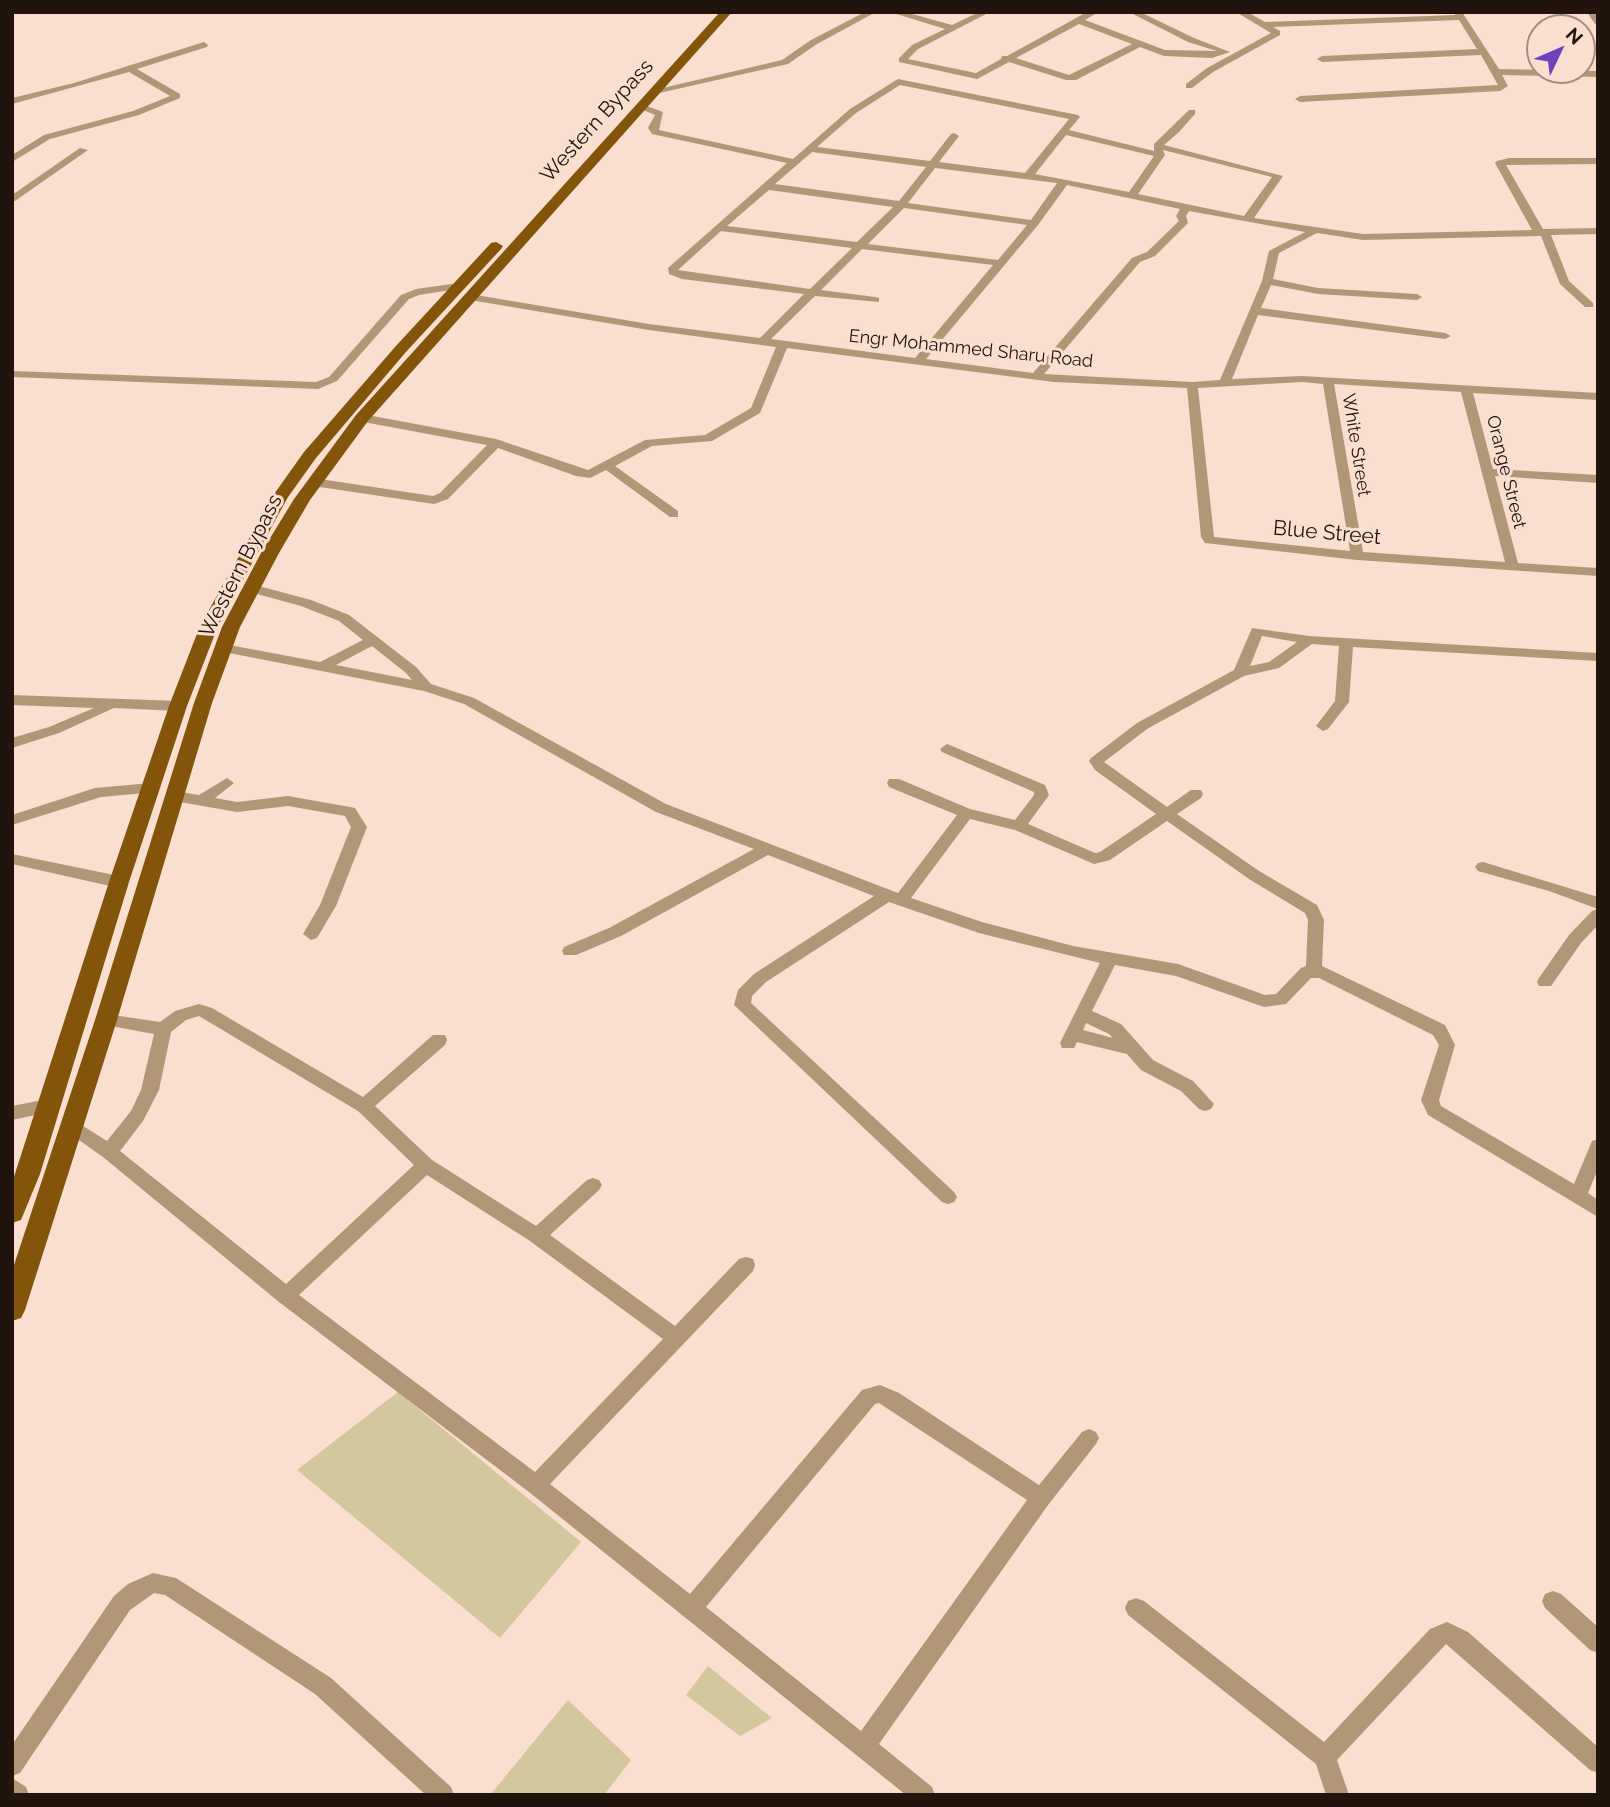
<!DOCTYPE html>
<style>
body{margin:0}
#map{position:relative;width:1610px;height:1807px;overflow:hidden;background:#fadecf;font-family:Raleway,sans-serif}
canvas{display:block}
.frame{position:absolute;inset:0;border:14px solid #20140d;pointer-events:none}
.north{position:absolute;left:1526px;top:14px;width:70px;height:70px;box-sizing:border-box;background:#fadecf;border:2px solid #a38d81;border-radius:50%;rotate:46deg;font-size:19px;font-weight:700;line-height:28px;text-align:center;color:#20140d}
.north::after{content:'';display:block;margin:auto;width:24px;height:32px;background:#6e42ba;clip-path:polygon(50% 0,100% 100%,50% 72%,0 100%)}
</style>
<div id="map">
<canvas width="1610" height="1807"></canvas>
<div class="frame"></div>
<div class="north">N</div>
</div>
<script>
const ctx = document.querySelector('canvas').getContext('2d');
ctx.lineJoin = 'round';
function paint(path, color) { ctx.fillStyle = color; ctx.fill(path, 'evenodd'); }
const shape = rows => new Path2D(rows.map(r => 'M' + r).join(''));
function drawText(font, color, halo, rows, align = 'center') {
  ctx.font = font + ' Raleway,sans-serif'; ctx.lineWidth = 6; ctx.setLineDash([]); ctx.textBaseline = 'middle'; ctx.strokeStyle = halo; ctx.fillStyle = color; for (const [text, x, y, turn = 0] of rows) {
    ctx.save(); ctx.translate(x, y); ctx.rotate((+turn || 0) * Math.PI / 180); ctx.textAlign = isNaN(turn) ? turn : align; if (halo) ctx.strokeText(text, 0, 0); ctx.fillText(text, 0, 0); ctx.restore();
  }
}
paint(shape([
 [398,1392,581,1542,500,1638,297,1470],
 [708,1666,747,1698,772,1718,740,1736,686,1695],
 [568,1700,631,1760,604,1795,490,1795]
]), '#d3c79e');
paint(shape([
 [865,12,876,12,817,44,788,64,655,94,650,91,782,60,811,40,865,12],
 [890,12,905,12,952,25,979,12,990,12,918,49,908,59,976,73,1001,59,1002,56,1007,56,1087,12,1098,12,1085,20,1165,50,1217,51,1188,42,1129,12,1140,12,1194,38,1230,52,1212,58,1164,56,1140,47,1076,80,1066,80,1009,62,977,79,899,62,899,58,912,45,945,29,890,12],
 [1079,24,1132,44,1069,75,1016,58,1079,24],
 [1236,12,1247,12,1265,22,1455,15,1454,12,1462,12,1499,69,1598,71,1598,77,1502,75,1508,86,1500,91,1300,102,1295,99,1300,96,1498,85,1481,55,1322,62,1317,59,1322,56,1477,49,1459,20,1273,27,1280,31,1280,35,1213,72,1192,88,1186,88,1186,84,1207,68,1271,33,1236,12],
 [1587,12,1596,12,1598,25,1595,24,1587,12],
 [204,42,208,45,207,47,137,69,180,94,180,98,139,115,50,139,12,162,12,155,44,135,133,111,170,96,129,72,12,104,12,98,74,83,204,42],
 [898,79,1078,115,1080,117,1069,130,1154,151,1154,144,1189,110,1195,110,1195,114,1179,132,1164,145,1283,176,1254,218,1363,234,1532,230,1495,163,1497,161,1509,158,1598,158,1598,164,1506,165,1543,229,1598,228,1598,234,1551,235,1569,281,1593,303,1593,307,1585,307,1560,284,1541,236,1363,240,1317,233,1279,253,1273,279,1318,288,1417,294,1422,297,1417,300,1318,294,1271,285,1261,308,1445,333,1451,336,1445,339,1258,315,1232,379,1302,376,1598,393,1598,400,1473,393,1493,469,1598,475,1598,483,1495,476,1518,563,1598,568,1598,576,1357,560,1205,543,1201,537,1187,388,1054,382,787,348,760,413,712,441,652,446,615,466,678,511,678,517,670,517,606,470,590,478,576,476,498,448,448,499,434,504,313,486,307,482,313,478,433,496,440,493,487,445,358,421,356,418,362,414,496,439,588,470,645,440,705,435,751,408,776,347,649,330,470,300,465,297,470,294,649,324,760,338,804,294,682,279,669,274,668,268,787,163,652,134,648,128,655,115,636,107,641,104,663,112,659,130,793,159,850,109,898,79],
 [900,85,1069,119,1025,173,939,162,959,136,954,133,951,134,930,161,817,147,856,113,900,85],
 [1066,135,1154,156,1129,192,1035,174,1066,135],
 [1163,150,1272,177,1244,216,1138,194,1165,155,1163,150],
 [812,152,926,167,899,201,775,184,812,152],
 [935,168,1057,183,1031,220,908,203,935,168],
 [1067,185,1180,209,1176,216,1179,221,1147,252,1132,258,1033,373,926,359,1038,225,1067,185],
 [769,190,893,207,857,242,727,226,769,190],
 [904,208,1027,225,998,260,868,244,904,208],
 [1189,211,1305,232,1269,251,1262,281,1220,380,1192,382,1044,374,1140,262,1155,256,1188,223,1186,216,1189,211],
 [721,231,852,248,810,289,678,270,721,231],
 [862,249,993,265,915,358,771,339,815,296,879,302,879,298,875,297,821,290,862,249],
 [1302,382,1323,384,1350,551,1214,537,1198,388,1302,382],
 [1334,384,1461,392,1505,562,1363,552,1334,384],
 [80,148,88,150,12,203,12,195,80,148],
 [459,283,463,284,463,288,419,295,409,299,337,381,318,389,12,377,12,371,316,382,329,377,401,295,416,289,459,283],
 [251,584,311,600,349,615,416,667,431,684,474,698,666,804,898,893,957,815,889,787,887,783,889,779,899,779,970,809,1015,820,1034,795,1034,792,942,752,940,749,947,744,952,746,1045,785,1049,795,1028,824,1095,853,1100,852,1156,814,1095,770,1089,761,1091,758,1137,723,1234,670,1252,628,1309,636,1598,653,1598,661,1353,647,1349,702,1328,729,1323,731,1316,726,1335,701,1339,646,1312,644,1279,668,1244,676,1147,729,1104,762,1167,807,1191,790,1201,790,1203,794,1201,798,1177,814,1259,871,1317,905,1324,920,1322,966,1445,1025,1455,1045,1439,1100,1441,1106,1574,1184,1592,1141,1598,1139,1598,1169,1588,1193,1598,1200,1598,1217,1428,1115,1421,1100,1439,1045,1433,1035,1319,978,1311,978,1286,1004,1264,1007,1176,976,1115,965,1092,1011,1121,1024,1153,1060,1193,1081,1214,1104,1211,1109,1205,1111,1199,1109,1181,1091,1141,1070,1127,1054,1077,1042,1074,1048,1062,1048,1060,1043,1100,963,979,933,889,902,766,982,752,996,751,1003,954,1192,957,1197,954,1202,948,1204,942,1202,734,1005,738,990,754,974,874,896,768,855,621,936,576,955,564,955,562,951,564,947,609,928,754,849,656,812,464,704,424,691,219,651,217,648,219,645,224,644,320,662,363,640,339,621,301,606,246,591,244,588,251,584],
 [1262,636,1297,642,1269,662,1250,666,1262,636],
 [372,646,406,673,412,680,336,665,372,646],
 [970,819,1015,830,1094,864,1110,860,1167,821,1249,879,1305,913,1308,920,1306,966,1301,968,1276,994,1265,995,1178,964,1073,946,982,922,911,898,970,819],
 [1086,1023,1109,1034,1113,1038,1083,1030,1086,1023],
 [12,695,178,701,185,706,178,711,114,708,59,733,12,748,12,738,49,727,94,708,12,705,12,695],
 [227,778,234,783,215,798,237,802,288,796,350,807,355,808,367,827,336,906,317,938,311,940,303,934,320,905,351,827,345,816,288,806,237,812,174,801,167,796,174,791,199,795,227,778],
 [151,783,156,784,158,788,156,792,101,797,12,825,12,815,95,788,151,783],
 [12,854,119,876,127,882,119,888,12,864,12,854],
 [1483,862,1598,897,1598,909,1549,891,1478,871,1475,867,1478,863,1483,862],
 [1598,909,1598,925,1581,943,1551,986,1539,986,1537,982,1539,978,1569,935,1592,911,1598,909],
 [199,1004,212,1008,363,1097,433,1035,445,1035,447,1040,445,1045,375,1106,432,1160,536,1226,587,1180,593,1178,599,1180,602,1185,599,1190,550,1235,675,1326,739,1259,746,1257,753,1259,755,1265,753,1271,550,1484,690,1594,862,1390,880,1385,899,1393,1039,1485,1082,1432,1089,1429,1096,1432,1099,1438,1096,1444,1048,1505,879,1744,932,1787,935,1795,906,1795,529,1492,279,1302,103,1157,66,1131,63,1126,66,1121,72,1119,107,1141,131,1111,141,1090,154,1034,100,1024,98,1020,100,1016,106,1014,160,1022,175,1011,199,1004],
 [199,1016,358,1111,414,1165,286,1284,120,1151,143,1121,159,1090,171,1032,186,1020,199,1016],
 [427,1175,530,1241,663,1339,535,1472,299,1295,427,1175],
 [879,1403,1027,1500,861,1731,706,1607,875,1404,879,1403],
 [48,1099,54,1101,57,1106,54,1111,12,1120,12,1106,48,1099],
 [153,1573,176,1578,331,1678,451,1787,454,1795,426,1795,315,1694,165,1595,154,1593,130,1610,20,1773,12,1776,12,1745,114,1596,128,1584,153,1573],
 [1553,1591,1561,1594,1598,1627,1598,1653,1590,1650,1545,1608,1542,1601,1545,1594,1553,1591],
 [1136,1598,1144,1601,1324,1742,1430,1629,1447,1622,1468,1632,1598,1747,1598,1773,1590,1770,1446,1644,1337,1760,1349,1795,1326,1795,1316,1764,1128,1615,1125,1608,1128,1601,1136,1598],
 [12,1778,26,1787,29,1795,12,1795,12,1778]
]), '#b19778');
paint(shape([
 [720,12,732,12,368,421,310,500,279,553,240,627,212,703,117,1020,25,1310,21,1318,12,1321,12,1271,95,1020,194,703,222,627,261,553,294,499,356,415,720,12],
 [496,242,503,246,501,249,405,353,316,458,288,497,218,626,187,706,129,882,40,1174,21,1220,12,1223,12,1183,109,882,169,706,200,626,272,497,304,452,395,347,491,243,496,242]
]), '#82550a');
drawText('18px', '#20140d', '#fadecf', [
 ["Engr Mohammed Sharu Road",971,349,6],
 ["White Street",1356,445,81],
 ["Orange Street",1506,472,76]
]);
drawText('21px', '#20140d', '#fadecf', [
 ["Western Bypass",597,121,-48],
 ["Blue Street",1327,533,5],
 ["Western Bypass",241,566,-63]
]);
</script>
